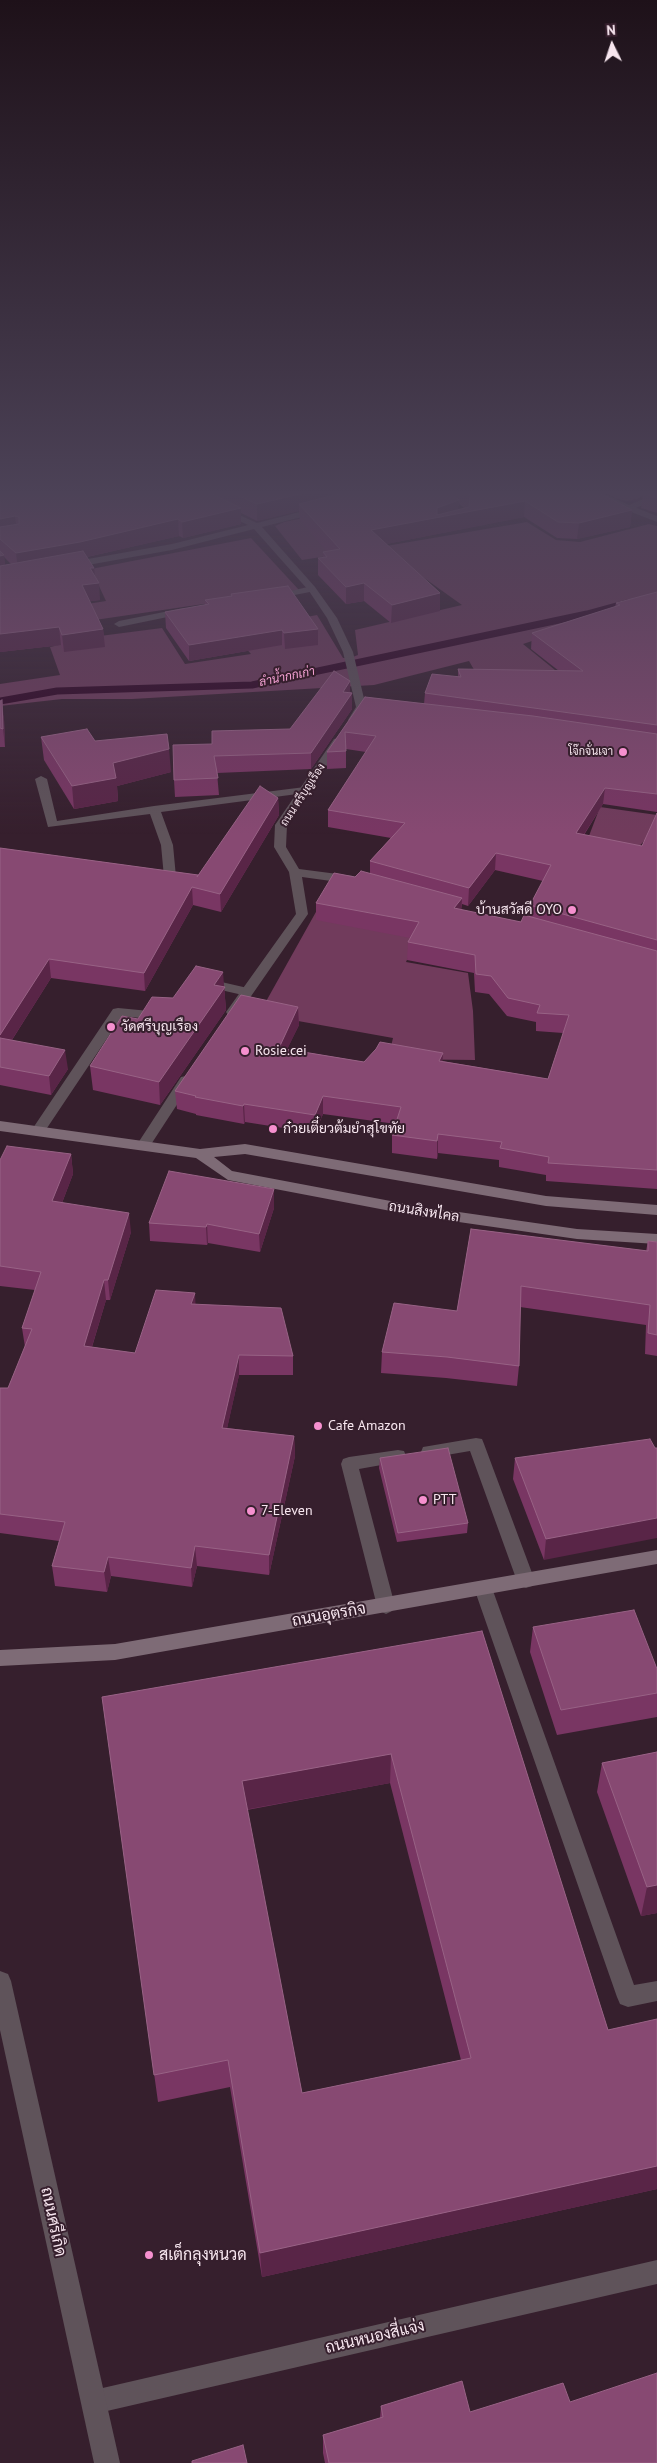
<!DOCTYPE html>
<meta charset="utf-8">
<style>
body{margin:0}
#map{position:relative;width:657px;height:2463px;overflow:hidden;background:#361f2d;font-family:"PT Sans",sans-serif}
canvas{display:block}
.north{position:absolute;left:587px;top:20px;width:50px;height:50px;-webkit-text-stroke:4px #361f2d;paint-order:stroke;rotate:356deg;font-size:14px;font-weight:700;line-height:20px;text-align:center;color:#f7e6ef}
.north::after{content:'';display:block;margin:auto;width:18px;height:22px;background:#f7e6ef;clip-path:polygon(50% 0,100% 100%,50% 72%,0 100%)}
</style>
<div id="map">
<canvas width="657" height="2463"></canvas>
<div class="north">N</div>
</div>
<script>
const ctx = document.querySelector('canvas').getContext('2d');
ctx.lineJoin = 'round';
function paint(path, color) { ctx.fillStyle = color; ctx.fill(path, 'evenodd'); }
const shape = rows => new Path2D(rows.map(r => 'M' + r).join(''));
function stroke(path, color, width, dash) { ctx.strokeStyle = color; ctx.lineWidth = width; ctx.lineCap = dash ? 'butt' : 'round'; ctx.setLineDash(dash || []); ctx.stroke(path); }
function drawText(font, color, halo, rows, align = 'center') {
  ctx.font = font + ' "PT Sans",Sarabun,sans-serif'; ctx.lineWidth = 4; ctx.setLineDash([]); ctx.textBaseline = 'middle'; ctx.strokeStyle = halo; ctx.fillStyle = color; for (const [text, x, y, turn = 0] of rows) {
    ctx.save(); ctx.translate(x, y); ctx.rotate((+turn || 0) * Math.PI / 180); ctx.textAlign = isNaN(turn) ? turn : align; if (halo) ctx.strokeText(text, 0, 0); ctx.fillText(text, 0, 0); ctx.restore();
  }
}
paint(shape([
 [600,490,655,490,637,499,627,501,617,499],
 [341,510,380,547,527,522,556,540,580,542,649,524,657,526,657,604,613,614,523,644,555,670,566,684,483,685,469,661,374,685,132,699,62,699,0,706,0,684,60,675,50,647,100,636,162,628,185,664,251,654,231,631,317,615,343,658,350,658,358,655,355,630,462,605,420,575,363,584,334,555,302,560,275,526,284,522],
 [251,538,299,590,88,621,81,605,106,601,91,569],
 [600,807,657,815,647,838,627,859,584,849],
 [331,885,422,926,406,962,468,973,473,1011,475,1060,388,1059,393,1038,259,1014]
]), '#713b5c');
stroke(shape([
 [0,701,57,691,252,685,587,614,627,603]
]), '#2d001f', 7);
paint(shape([
 [629,505,657,516,657,522,626,510,625,508,629,505],
 [312,586,315,587,315,591,274,599,269,596,312,586],
 [184,608,189,611,187,613,119,627,114,624,119,621,184,608],
 [41,776,47,779,57,821,154,806,305,787,311,790,305,793,161,812,173,845,176,877,170,881,164,877,161,845,150,814,48,827,35,779,41,776],
 [204,978,252,989,253,992,247,996,199,985,198,982,204,978],
 [118,1008,160,1012,167,1016,160,1020,122,1016,43,1134,33,1134,31,1131,33,1128,113,1009,118,1008],
 [476,1438,482,1439,484,1444,535,1581,532,1586,526,1588,520,1586,517,1581,470,1451,429,1458,423,1457,421,1452,423,1447,429,1446,476,1438],
 [398,1450,404,1451,406,1456,404,1461,359,1469,395,1606,392,1611,386,1614,380,1611,377,1606,341,1464,343,1459,349,1457,398,1450],
 [483,1581,489,1583,492,1588,634,1985,657,1981,657,2001,628,2007,620,2004,617,1997,474,1588,477,1583,483,1581]
]), '#5f535a');
paint(shape([
 [586,490,597,490,629,505,657,493,657,499,629,511,586,490],
 [319,507,323,510,322,512,262,527,315,587,337,618,353,652,366,707,357,722,353,723,348,720,356,707,343,652,327,618,309,591,254,529,172,550,71,568,66,565,71,562,172,544,248,525,219,512,218,510,222,507,257,523,319,507],
 [338,738,343,741,287,825,286,847,299,869,353,876,359,880,353,884,302,877,308,914,238,1015,228,1015,226,1012,296,914,289,872,274,847,275,825,334,739,338,738],
 [186,1076,193,1080,148,1149,138,1149,136,1146,138,1143,181,1077,186,1076],
 [657,2260,657,2284,94,2414,85,2411,82,2402,85,2393,94,2390,657,2260]
]), '#5f535a');
paint(shape([
 [0,1971,8,1974,11,1981,120,2463,94,2463,0,2030,0,1971]
]), '#5f535a');
paint(shape([
 [0,1121,200,1149,245,1144,546,1196,657,1205,657,1215,546,1206,245,1154,214,1157,232,1171,417,1206,577,1229,657,1234,657,1244,577,1239,417,1216,228,1180,196,1158,0,1131,0,1121],
 [657,1550,657,1564,115,1660,0,1666,0,1650,115,1644,657,1550]
]), '#7e6b76');
paint(shape([
 [0,490,594,490,632,510,630,527,577,539,557,538,524,517,386,544,440,593,440,611,391,623,364,601,346,604,318,575,318,558,323,558,323,552,327,552,300,520,299,511,257,521,241,513,241,524,183,538,179,536,87,557,94,568,95,577,100,600,90,601,103,629,105,647,64,652,61,645,0,652],
 [459,504,464,508,458,509],
 [4,557,11,564,5,565],
 [657,490,657,513,641,508,643,493],
 [657,592,657,812,603,804,584,835,642,846,657,813,657,1189,546,1181,546,1175,499,1167,499,1160,438,1153,437,1159,392,1153,392,1135,396,1124,323,1114,315,1133,245,1122,244,1124,196,1115,196,1114,177,1109,175,1091,298,1007,299,1025,287,1049,364,1062,443,1053,442,1061,548,1079,563,1033,536,1031,536,1022,507,1016,489,994,475,992,474,973,407,960,408,942,410,938,316,920,316,903,355,877,370,873,370,861,391,838,328,827,328,810,366,752,346,749,346,768,327,769,327,752,365,697,424,704,425,693,458,677,458,669,559,671,531,649,532,633,615,607,616,603],
 [495,870,543,881,530,905,529,917,521,922,461,910,462,904,468,906],
 [231,594,318,629,318,645,285,649,282,645,189,661,166,628,165,612,205,605,205,600,231,596],
 [350,692,352,693,352,709,311,769,217,773,219,795,175,797,174,780,212,744,290,729],
 [0,701,4,719,5,747,0,747],
 [41,737,95,741,171,772,117,786,118,801,74,809,44,760],
 [278,798,279,815,221,912,193,905,145,991,51,978,12,1040,68,1069,51,1095,0,1085,0,848,198,875],
 [224,986,226,1010,160,1105,93,1090,90,1066,138,1019,173,998],
 [71,1154,73,1174,62,1203,131,1232,110,1300,106,1300,92,1347,135,1353,196,1304,293,1356,293,1375,239,1375,227,1428,294,1436,295,1456,269,1575,197,1566,192,1587,111,1576,107,1592,55,1586,52,1566,59,1541,0,1533,0,1388,8,1388,25,1347,22,1328,35,1290,0,1286,0,1160],
 [274,1208,260,1252,208,1243,207,1245,150,1241,149,1223],
 [471,1229,646,1251,648,1241,657,1242,657,1356,645,1354,646,1325,520,1307,519,1366,517,1386,446,1378,381,1373,382,1352,457,1311],
 [655,1448,544,1560,513,1479,515,1458],
 [380,1458,468,1523,467,1533,397,1542,379,1468],
 [533,1627,657,1669,657,1717,557,1735,530,1652],
 [482,1631,608,2030,657,2019,657,2189,262,2277,230,2087,158,2102,102,1697],
 [390,1783,461,2060,302,2093,247,1810],
 [657,1752,657,1913,641,1916,597,1792,602,1763],
 [570,2402,657,2463,325,2463,323,2453,323,2435,380,2418,381,2406,470,2412]
]), '#793663');
paint(shape([
 [317,490,386,490,299,504,299,511,257,521,257,504],
 [459,500,458,514,525,501,524,517,371,547,371,530],
 [241,508,241,524,183,538,182,522],
 [632,510,630,527,577,539,579,523],
 [15,516,17,532,0,536,0,519],
 [178,519,179,536,82,558,18,570,16,553],
 [4,555,6,572,0,573,0,556],
 [90,568,94,568,96,583,99,583,100,600,84,602,82,585],
 [364,583,364,601,346,604,346,587],
 [440,593,440,611,391,623,392,605],
 [59,627,61,645,0,652,0,634],
 [103,629,105,647,64,652,62,635],
 [318,629,318,645,285,649,284,633],
 [282,630,282,645,189,661,189,645],
 [350,681,350,697,352,693,352,709,311,769,311,753,343,692],
 [2,700,4,719,5,747,3,729],
 [169,749,171,772,117,786,118,801,74,809,72,786,113,763],
 [605,788,603,804,574,850,576,833],
 [278,798,279,815,221,912,220,894],
 [496,853,495,870,468,906,469,888],
 [192,887,193,905,145,991,144,973],
 [462,898,461,916,454,908],
 [49,959,51,978,1,1057,0,1049,0,1035],
 [223,972,226,1010,160,1105,159,1082,214,985],
 [298,1007,299,1025,279,1066,279,1048],
 [65,1050,68,1069,51,1095,49,1076],
 [443,1053,442,1071,439,1061],
 [323,1096,323,1114,315,1133,315,1115],
 [244,1104,245,1122,244,1124,243,1106],
 [438,1134,438,1153,437,1159,437,1141],
 [71,1154,73,1174,55,1221,52,1201],
 [274,1189,274,1208,260,1252,259,1234],
 [129,1213,131,1232,110,1300,108,1280],
 [207,1224,208,1243,207,1245,206,1227],
 [104,1280,106,1300,86,1366,84,1346],
 [195,1293,196,1313,191,1304],
 [239,1355,239,1375,223,1447,222,1428],
 [294,1436,295,1456,269,1575,269,1555],
 [657,1518,657,1538,544,1560,546,1539],
 [195,1546,197,1566,192,1587,191,1568],
 [108,1557,111,1576,107,1592,104,1572],
 [391,1754,390,1783,244,1810,242,1781],
 [657,1885,657,1913,641,1916,647,1887],
 [657,2166,657,2189,262,2277,260,2253]
]), '#592547');
const building = shape([
 [0,490,204,490,241,508,182,522,178,519,80,542,16,553,0,539,0,527,19,524,19,517,15,516,0,519,0,490],
 [226,490,317,490,257,504,226,490],
 [354,490,446,490,459,500,437,508,437,515,469,507,470,495,463,490,594,490,632,510,579,523,558,522,525,501,371,530,440,593,392,605,364,583,346,587,318,558,327,557,323,552,340,549,299,504,354,490],
 [650,490,657,490,657,498,643,493,650,490],
 [0,551,4,555,0,556,0,551],
 [83,551,94,568,90,568,99,583,82,585,103,629,62,635,59,627,0,634,0,566,83,551],
 [288,586,318,629,284,633,282,630,189,645,165,612,209,604,205,600,232,596,231,594,288,586],
 [657,592,657,725,425,693,432,674,461,677,458,669,583,671,532,633,620,605,616,603,657,592],
 [334,671,350,681,343,692,352,693,311,753,214,756,218,778,174,780,173,745,212,744,212,731,290,729,334,671],
 [365,697,533,716,657,734,657,794,605,788,576,833,642,846,657,813,657,940,530,905,551,865,496,853,469,888,370,861,405,823,328,810,376,736,345,732,346,751,327,752,365,697],
 [2,700,3,729,0,728,0,701,2,700],
 [87,729,95,741,167,734,169,749,113,763,116,778,72,786,41,737,87,729],
 [260,786,278,798,220,894,192,887,144,973,49,959,0,1035,0,848,198,875,197,877,260,786],
 [361,871,462,898,454,908,521,922,524,915,657,951,657,1170,548,1163,549,1157,500,1148,502,1142,438,1134,437,1141,392,1135,401,1107,323,1096,315,1115,244,1104,243,1106,195,1097,196,1096,175,1091,241,995,298,1007,279,1048,364,1062,376,1049,380,1042,443,1053,439,1061,548,1079,569,1015,537,1013,540,1005,508,998,491,976,476,974,475,955,408,942,419,922,316,903,334,873,355,877,361,871],
 [196,966,223,972,214,985,225,987,159,1082,90,1066,122,1016,138,1019,152,997,173,998,196,966],
 [0,1038,65,1050,49,1076,0,1067,0,1038],
 [7,1146,71,1154,52,1201,129,1213,108,1280,104,1280,84,1346,135,1353,156,1290,195,1293,191,1304,281,1308,293,1356,239,1355,222,1428,294,1436,269,1555,195,1546,191,1568,108,1557,104,1572,52,1566,65,1522,0,1514,0,1388,8,1388,32,1329,22,1328,41,1272,0,1266,0,1160,7,1146],
 [169,1171,274,1189,259,1234,207,1224,206,1227,149,1223,169,1171],
 [471,1229,648,1251,648,1241,657,1242,657,1335,648,1333,650,1305,521,1286,519,1366,447,1357,382,1352,394,1303,457,1311,471,1229],
 [650,1439,655,1448,657,1448,657,1518,546,1539,515,1458,650,1439],
 [448,1448,468,1523,398,1533,380,1458,448,1448],
 [634,1610,657,1669,657,1693,561,1710,533,1627,634,1610],
 [482,1631,608,2030,657,2019,657,2166,260,2253,228,2060,154,2075,102,1697,482,1631],
 [391,1754,471,2058,302,2093,242,1781,391,1754],
 [657,1752,657,1885,647,1887,602,1763,657,1752],
 [657,2373,657,2463,329,2463,323,2435,383,2417,381,2406,462,2381,470,2412,563,2383,570,2402,657,2373],
 [243,2445,247,2463,192,2463,192,2461,243,2445]
]);
paint(building, '#874972');
stroke(building, '#986285', 1);
const sky = ctx.createLinearGradient(0, 0, 0, 835);
sky.addColorStop(0, '#1e1119');
sky.addColorStop(0.59, '#4c4257');
sky.addColorStop(1, '#4c425700');
ctx.fillStyle = sky;
ctx.fillRect(0, 0, 657, 835);
for (const [x, y, r, color] of [
 [623,752,5,"#f690cf"],
 [572,910,5,"#f690cf"],
 [111,1027,5,"#f690cf"],
 [245,1051,5,"#f690cf"],
 [273,1129,5,"#f690cf"],
 [318,1426,5,"#f690cf"],
 [423,1500,5,"#f690cf"],
 [251,1511,5,"#f690cf"],
 [149,2255,5,"#f690cf"]
]) { const dot = new Path2D(); dot.arc(x, y, r, 0, 2 * Math.PI); ctx.fillStyle = color; ctx.fill(dot); stroke(dot, '#361f2d', 2); }
drawText('11px', '#f7e6ef', '#361f2d', [
 ["โจ๊กจั่นเจา",613,752]
], 'right');
drawText('11px', '#f7e6ef', '#361f2d', [
 ["ถนน ศรีบุญเรือง",303,795,-57]
]);
drawText('italic 12px', '#f5a2d4', '#361f2d', [
 ["ลำน้ำกกเก่า",287,677,-12]
]);
drawText('14px', '#f7e6ef', '#361f2d', [
 ["บ้านสวัสดี OYO",562,910,"right"],
 ["วัดศรีบุญเรือง",121,1027],
 ["Rosie.cei",255,1051],
 ["ก๋วยเตี๋ยวต้มยำสุโขทัย",283,1129],
 ["Cafe Amazon",328,1426],
 ["PTT",433,1500],
 ["7-Eleven",261,1511]
], 'left');
drawText('14px', '#f7e6ef', '#361f2d', [
 ["ถนนสิงหไคล",424,1212,9]
]);
drawText('16px', '#f7e6ef', '#361f2d', [
 ["ถนนอุตรกิจ",329,1615,-10],
 ["ถนนศรีเกิด",53,2222,78],
 ["ถนนหนองสี่แจ่ง",375,2337,-13]
]);
drawText('16px', '#f7e6ef', '#361f2d', [
 ["สเต็กลุงหนวด",159,2255]
], 'left');
</script>
